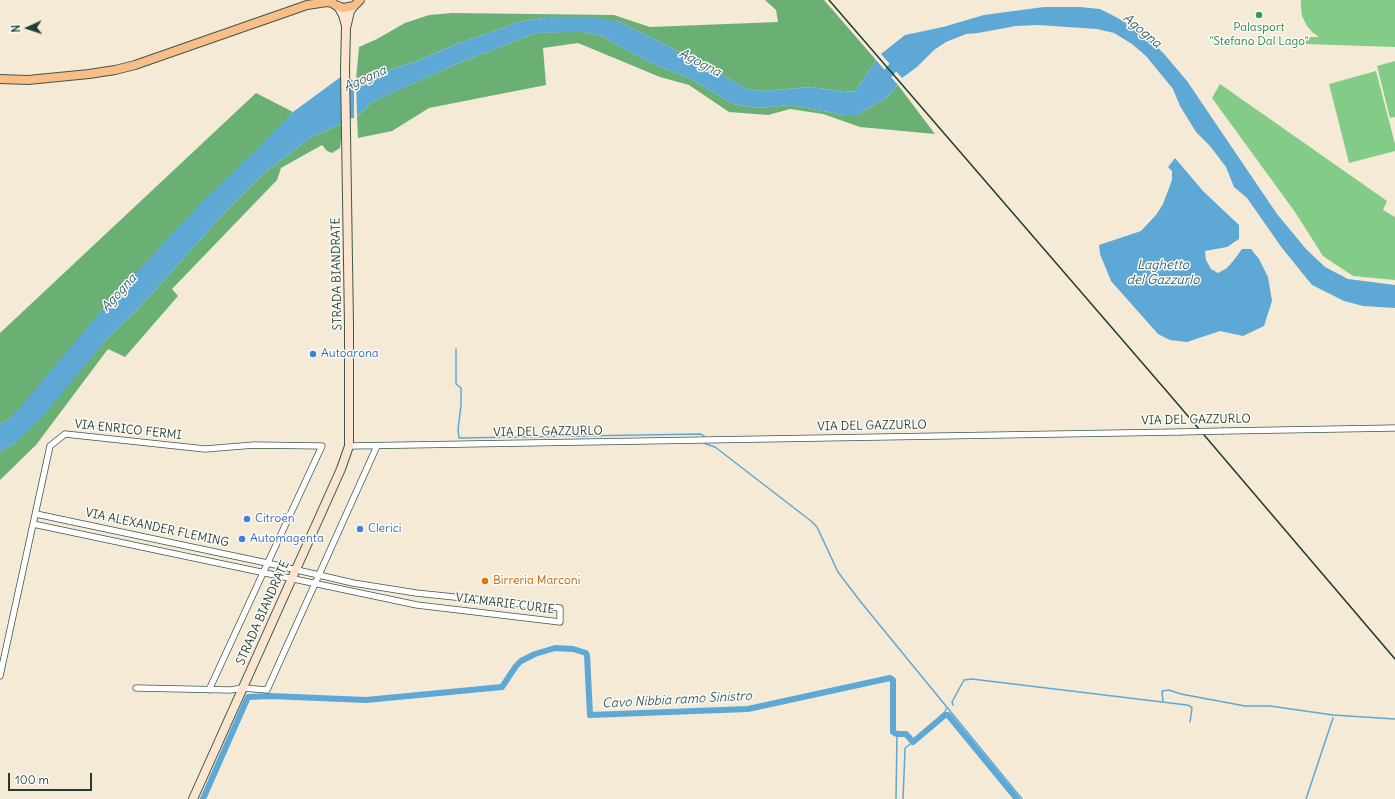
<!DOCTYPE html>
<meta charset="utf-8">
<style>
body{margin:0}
#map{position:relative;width:1395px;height:799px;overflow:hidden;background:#f5ead5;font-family:Delius,sans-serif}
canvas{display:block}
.north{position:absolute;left:8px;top:8px;width:40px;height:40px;-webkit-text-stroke:3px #fdfcf7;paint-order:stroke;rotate:267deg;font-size:11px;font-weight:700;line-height:16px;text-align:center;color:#1f3d34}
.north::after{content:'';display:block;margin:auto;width:14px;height:18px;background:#1f3d34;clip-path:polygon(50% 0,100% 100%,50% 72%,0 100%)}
.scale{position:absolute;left:8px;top:773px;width:84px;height:18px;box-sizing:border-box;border:2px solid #1f3d34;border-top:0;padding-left:5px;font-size:12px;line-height:14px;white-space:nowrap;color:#1f3d34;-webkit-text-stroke:3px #fdfcf7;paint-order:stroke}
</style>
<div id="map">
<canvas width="1395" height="799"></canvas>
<div class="north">N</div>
<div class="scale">100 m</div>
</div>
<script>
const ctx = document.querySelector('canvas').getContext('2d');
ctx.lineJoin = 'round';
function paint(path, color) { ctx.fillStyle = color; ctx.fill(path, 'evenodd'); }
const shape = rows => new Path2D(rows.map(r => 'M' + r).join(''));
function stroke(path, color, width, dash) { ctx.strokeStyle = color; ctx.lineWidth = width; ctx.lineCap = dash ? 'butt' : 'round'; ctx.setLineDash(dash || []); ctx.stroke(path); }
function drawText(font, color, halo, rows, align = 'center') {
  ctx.font = font + ' Delius,sans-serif'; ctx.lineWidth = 3; ctx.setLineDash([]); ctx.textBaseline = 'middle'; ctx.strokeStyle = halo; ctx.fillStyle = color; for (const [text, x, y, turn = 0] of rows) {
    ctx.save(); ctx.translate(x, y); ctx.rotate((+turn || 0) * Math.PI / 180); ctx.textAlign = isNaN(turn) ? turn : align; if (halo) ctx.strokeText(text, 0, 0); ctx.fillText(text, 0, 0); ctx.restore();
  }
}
paint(shape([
 [1301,0,1395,0,1395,47,1306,44,1306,37,1319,37,1313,33,1307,26,1302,16,1301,7],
 [1395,61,1395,117,1390,118,1377,66],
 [1376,71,1395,144,1395,151,1349,163,1329,84],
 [1220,84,1387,201,1383,210,1395,217,1395,280,1353,276,1323,256,1295,212,1212,98]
]), '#83cc88');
paint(shape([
 [765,0,824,0,876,60,859,86,855,91,845,92,812,87,761,91,747,89,695,60,620,22,548,17,519,22,454,45,415,62,356,80,359,47,377,39,405,23,429,15,452,13,614,15,650,27,778,22,776,10],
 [562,32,582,32,602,36,626,50,658,66,689,78,733,104,758,108,791,105,844,115,857,115,885,99,898,85,935,134,860,127,823,114,790,109,768,115,729,112,689,85,660,77,578,43,543,48,546,85,429,108,392,131,358,138,357,117,372,102,454,65,536,33],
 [256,93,293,112,11,418,0,424,0,333],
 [343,123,340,148,332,153,327,151,322,145,281,168,277,180,172,289,178,296,125,357,108,349,36,445,0,480,0,451,14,444,106,340,139,308,227,210,264,173,310,138]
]), '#6ab074');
paint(shape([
 [1044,7,1080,7,1100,9,1116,17,1145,34,1165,55,1187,81,1277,214,1306,249,1325,267,1348,279,1395,285,1395,308,1363,306,1344,301,1312,285,1282,248,1247,198,1234,187,1226,167,1210,146,1196,132,1180,106,1173,89,1146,56,1132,44,1114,33,1097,29,1038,25,1016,26,978,33,966,34,946,42,934,50,917,67,902,78,881,54,905,35,943,27,984,15],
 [548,17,596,18,620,22,695,60,747,89,761,91,812,87,845,92,855,91,859,86,876,60,898,85,885,99,857,115,844,115,791,105,758,108,733,104,689,78,658,66,626,50,602,36,582,32,536,33,454,65,390,94,372,102,357,117,356,80,415,62,454,45,519,22],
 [342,76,343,123,310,138,264,173,227,210,139,308,106,340,44,415,14,444,0,451,0,424,11,418,114,296,206,198,257,150,293,112],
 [348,78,354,81,354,118,349,119],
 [1175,158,1203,191,1239,225,1239,239,1227,247,1205,251,1206,260,1211,269,1218,273,1227,268,1234,260,1242,249,1251,249,1259,259,1268,277,1272,301,1264,326,1243,336,1220,331,1187,342,1170,340,1158,334,1111,281,1100,254,1099,245,1141,231,1156,215,1163,204,1172,180,1172,171,1168,167]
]), '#5ea8d6');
stroke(shape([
 [456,349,456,384,461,388,461,405,458,430,459,438,701,434,704,436],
 [705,443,706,444,715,447,811,521,817,527,838,572,860,601,1022,799],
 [1163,702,1162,691,1169,690,1181,694,1245,706,1270,706,1333,715,1395,719],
 [953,705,952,702,964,680,972,679,1187,705,1190,706,1192,708,1190,722],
 [940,719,940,716,945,712,946,709],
 [896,799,897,734],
 [903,799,905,750,905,748,913,742],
 [1306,799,1333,718]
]), '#5ea8d6', 1.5);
stroke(shape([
 [203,799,248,697,270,696,366,700,502,687,516,666,521,661,535,654,555,648,573,649,586,653,587,655,590,715,748,709,890,678,893,680,893,732,897,734,906,734,913,742,945,715,948,715,1017,799]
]), '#5ea8d6', 6);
stroke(shape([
 [879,84,901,58]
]), '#5ea8d6', 10);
const street = shape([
 [1224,431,1395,428],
 [349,446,1178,432],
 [33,524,417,605,560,622,560,608,416,593,353,583,267,563,36,514],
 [0,676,50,446,65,434,205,449,254,445,322,446,263,573,209,690],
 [136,688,230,690,243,688,267,690,377,446]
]);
const secondary = shape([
 [338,6,343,15,346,26],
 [193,799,341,469,349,446,349,325,345,69,346,28,350,11,354,6]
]);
const primary = shape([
 [330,0,335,5,343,8,354,6,360,0],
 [0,79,28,80,89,74,115,70,135,65,307,5,327,2,333,3]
]);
stroke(street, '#3f574c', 7);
stroke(secondary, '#3f574c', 10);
stroke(primary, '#3f574c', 10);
stroke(street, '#fff', 5.5);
stroke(secondary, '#fce5cf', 8);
stroke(primary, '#f7be87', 8);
stroke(shape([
 [829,0,1170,395,1395,659]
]), '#1f3d34', 1.5);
const streetBridge = shape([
 [1178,432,1224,431]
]);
stroke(streetBridge, '#3f574c', 7, []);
stroke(streetBridge, '#fff', 5.5);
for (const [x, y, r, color] of [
 [1259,15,4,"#2e9e5b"],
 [313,354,4,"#3f7fe0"],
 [247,519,4,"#3f7fe0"],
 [360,529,4,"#3f7fe0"],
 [242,539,4,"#3f7fe0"],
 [485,581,4,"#e8710a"]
]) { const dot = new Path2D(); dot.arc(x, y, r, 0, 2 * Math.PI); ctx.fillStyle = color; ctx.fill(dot); stroke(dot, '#fdfcf7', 1.5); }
drawText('12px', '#27864d', '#fdfcf7', [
 ["Palasport",1259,28],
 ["\"Stefano Dal Lago\"",1259,42]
]);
drawText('12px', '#1f3d34', '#fdfcf7', [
 ["STRADA BIANDRATE",337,274,-91],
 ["VIA DEL GAZZURLO",1196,420,-1],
 ["VIA DEL GAZZURLO",872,426,-1],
 ["VIA ENRICO FERMI",128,430,6],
 ["VIA DEL GAZZURLO",548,432,-1],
 ["VIA ALEXANDER FLEMING",157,528,12],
 ["VIA MARIE CURIE",505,604,7],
 ["STRADA BIANDRATE",263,613,-66]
]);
drawText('12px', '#366cbe', '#fdfcf7', [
 ["Autoarona",321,354],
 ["Citroën",255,519],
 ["Clerici",368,529],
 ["Automagenta",250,539]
], 'left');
drawText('12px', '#c56008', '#fdfcf7', [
 ["Birreria Marconi",493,581]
], 'left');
drawText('italic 13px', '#35626d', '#fdfcf7', [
 ["Agogna",1142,31,40],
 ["Agogna",700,63,28],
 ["Agogna",365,79,-24],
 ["Laghetto",1163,265],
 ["del Gazzurlo",1163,280],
 ["Agogna",119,293,-48],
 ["Cavo Nibbia ramo Sinistro",677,700,-3]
]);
</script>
